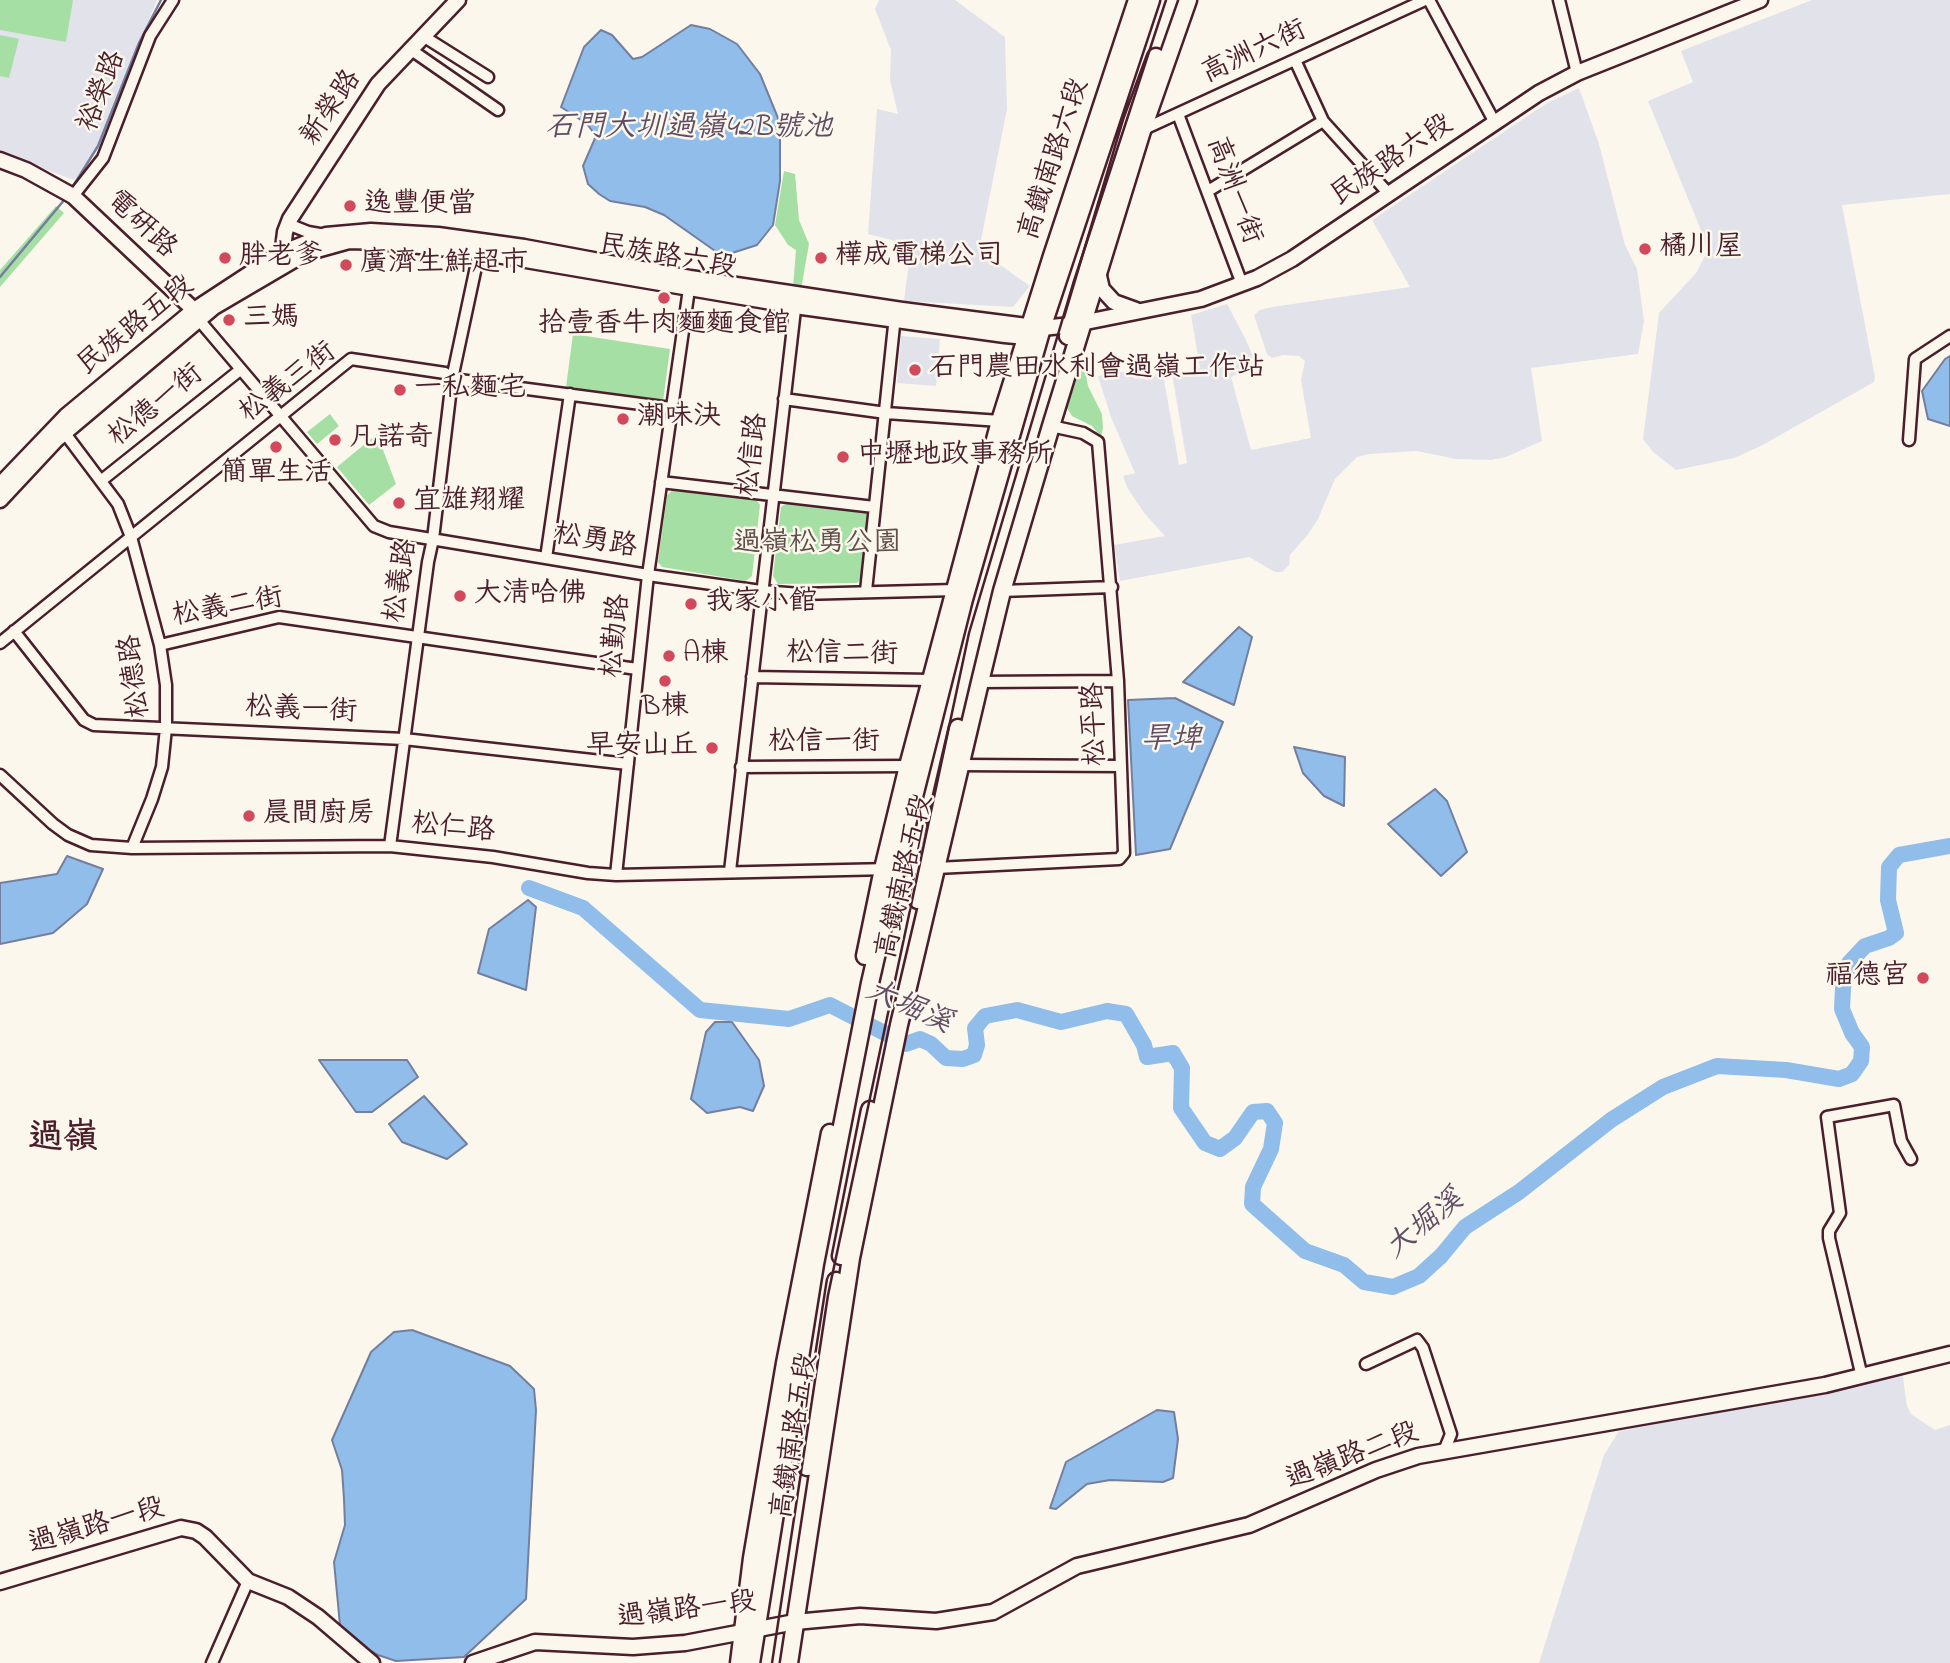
<!DOCTYPE html>
<meta charset="utf-8">
<style>
body{margin:0}
canvas{display:block;background:#fbf7ec}
</style>
<canvas width="1950" height="1663"></canvas>
<script>
const ctx = document.querySelector('canvas').getContext('2d');
ctx.lineJoin = 'round';
function paint(path, color) { ctx.fillStyle = color; ctx.fill(path, 'evenodd'); }
const shape = rows => new Path2D(rows.map(r => 'M' + r).join(''));
function stroke(path, color, width, dash) { ctx.strokeStyle = color; ctx.lineWidth = width; ctx.lineCap = dash ? 'butt' : 'round'; ctx.setLineDash(dash || []); ctx.stroke(path); }
function drawText(font, color, halo, rows, align = 'center') {
  ctx.font = font + ' "Indie Flower","LXGW WenKai TC",sans-serif'; ctx.lineWidth = 5; ctx.setLineDash([]); ctx.textBaseline = 'middle'; ctx.strokeStyle = halo; ctx.fillStyle = color; for (const [text, x, y, turn = 0] of rows) {
    ctx.save(); ctx.translate(x, y); ctx.rotate((+turn || 0) * Math.PI / 180); ctx.textAlign = isNaN(turn) ? turn : align; if (halo) ctx.strokeText(text, 0, 0); ctx.fillText(text, 0, 0); ctx.restore();
  }
}
paint(shape([
 [0,0,157,0,93,156,74,180,0,153],
 [879,0,955,0,1005,37,1007,109,979,250,1030,286,1013,307,904,301,911,245,868,234,877,109,898,114,890,80,891,50,875,9],
 [1812,0,1950,0,1950,194,1842,205,1875,377,1874,382,1759,447,1734,458,1676,470,1653,452,1643,439,1659,313,1696,273,1705,256,1706,249,1703,235,1648,101,1693,82,1681,51],
 [1579,88,1599,144,1625,245,1637,269,1644,321,1638,354,1531,368,1542,441,1506,457,1491,460,1456,459,1417,451,1369,454,1357,457,1335,479,1318,519,1309,533,1290,555,1289,565,1282,572,1275,572,1249,557,1120,581,1114,545,1165,536,1145,514,1128,489,1123,476,1135,473,1111,417,1098,376,1133,370,1135,379,1163,374,1179,465,1187,463,1172,373,1200,368,1191,315,1227,304,1245,338,1257,365,1231,377,1251,450,1311,438,1301,380,1305,361,1299,356,1283,355,1272,358,1267,354,1254,315,1260,310,1272,307,1410,287,1372,220,1547,103],
 [901,336,940,339,936,386,897,383],
 [1902,1370,1907,1406,1911,1414,1935,1430,1950,1425,1950,1663,1539,1663,1604,1455,1619,1431,1810,1396]
]), '#e2e3ea');
paint(shape([
 [0,0,73,0,66,42,0,30],
 [0,35,19,39,9,78,0,76],
 [784,171,795,174,799,220,809,244,801,289,793,288,796,250,788,245,775,225],
 [56,206,64,213,0,287,0,270],
 [573,334,670,349,663,401,566,387],
 [1083,359,1088,386,1102,414,1103,428,1101,437,1092,426,1072,416,1067,408],
 [330,414,339,426,317,444,307,432],
 [377,434,396,484,369,505,337,467],
 [673,490,756,499,760,505,752,576,746,581,662,567,658,562,667,495],
 [787,503,865,512,869,517,862,578,857,583,778,584,773,576,781,507]
]), '#a6dfa4');
const water = shape([
 [691,25,710,29,737,44,760,74,780,123,780,181,773,225,757,245,729,254,718,253,664,215,645,207,610,201,599,194,588,184,583,166,596,136,587,124,561,107,584,47,601,30,612,35,633,59,642,57,691,25],
 [1950,356,1950,426,1928,419,1922,391,1945,359,1950,356],
 [1239,627,1252,637,1234,705,1183,682,1239,627],
 [1175,698,1223,722,1170,849,1136,855,1128,700,1175,698],
 [1294,747,1345,757,1344,806,1324,796,1303,773,1294,747],
 [1435,789,1447,801,1467,852,1441,876,1388,824,1435,789],
 [67,856,103,869,87,904,53,933,0,944,0,883,57,874,67,856],
 [528,900,536,907,526,990,478,973,489,929,528,900],
 [715,1022,732,1022,759,1060,764,1086,753,1111,740,1107,707,1113,691,1099,706,1032,715,1022],
 [319,1060,407,1060,418,1077,372,1112,356,1112,319,1060],
 [424,1096,467,1144,447,1159,402,1142,389,1124,424,1096],
 [412,1330,510,1366,534,1389,536,1410,526,1599,464,1657,396,1661,378,1655,345,1638,340,1625,334,1562,345,1525,344,1499,342,1470,332,1440,371,1352,394,1332,412,1330],
 [1157,1410,1174,1412,1178,1439,1173,1478,1163,1482,1110,1480,1087,1484,1056,1509,1050,1508,1066,1462,1157,1410]
]);
paint(water, '#90bdea');
stroke(water, '#747e9e', 2);
stroke(shape([
 [70,191,98,146,139,43,161,0],
 [0,277,65,199]
]), '#747e9e', 2.5);
stroke(shape([
 [529,888,583,908,700,1010,789,1019,830,1005,906,1044,920,1039,931,1044,946,1058,963,1059,974,1055,977,1045,975,1028,985,1016,1017,1010,1061,1022,1107,1011,1126,1014,1144,1045,1147,1057,1173,1053,1182,1068,1181,1108,1205,1143,1220,1149,1235,1138,1253,1112,1267,1111,1275,1123,1271,1149,1253,1187,1252,1204,1305,1251,1344,1265,1364,1282,1393,1287,1419,1276,1441,1256,1465,1227,1519,1192,1611,1120,1663,1087,1717,1066,1786,1070,1839,1079,1852,1074,1861,1061,1862,1047,1852,1033,1842,1009,1843,988,1849,963,1865,946,1889,938,1896,933,1888,900,1889,867,1899,855,1950,846]
]), '#90bdea', 16);
const street = shape([
 [1429,0,1495,123],
 [1559,0,1577,73],
 [423,36,488,77],
 [410,49,498,110],
 [1295,60,1323,121,1389,194],
 [1178,114,1242,284],
 [1142,130,1425,0],
 [1208,191,1323,121],
 [73,196,103,158,150,36,173,0],
 [290,219,293,226,308,232,325,235],
 [199,320,374,526,389,532,648,575,761,591,801,594,955,590],
 [784,399,886,413,1000,421],
 [64,432,118,504,131,537,160,645,166,685,166,728,162,767,152,799,132,848],
 [1909,440,1915,359,1950,336],
 [102,480,240,370],
 [661,482,874,507],
 [546,558,570,394],
 [866,591,895,316],
 [1002,591,1112,587],
 [14,631,84,720,94,725,404,739,628,764],
 [0,643,351,359,445,373,452,379,671,408],
 [160,645,279,617,637,669],
 [752,677,930,680],
 [980,682,1118,681],
 [960,765,1121,766],
 [741,767,908,766],
 [0,775,53,824,68,835,91,845,132,848,390,846,493,857,588,873,616,875,936,868,1119,859,1124,853,1118,681,1098,442,1083,433,1051,426],
 [390,846,428,562,433,539,452,379,480,248],
 [730,871,796,301],
 [616,875,648,575,690,282],
 [1366,1364,1417,1340,1423,1348,1451,1434,1444,1451],
 [1862,1377,1829,1238,1829,1231,1840,1213,1827,1117,1894,1105,1901,1141,1911,1159],
 [212,1663,248,1581]
]);
const secondary = shape([
 [0,160,26,170,73,196,194,310,198,319],
 [282,257,285,232,290,219,378,84,458,0],
 [1099,276,1102,289,1114,302,1136,310],
 [0,485,66,416,194,310,281,253,326,235,371,231,438,235,524,247,690,278,902,310,1042,328,1071,325,1201,299,1257,278,1292,259,1539,93,1577,73,1760,0],
 [0,500,56,440,214,307,306,253,349,241,381,242,479,252,795,306,1005,335,1026,337,1036,332],
 [0,1582,181,1528,196,1531,205,1537,248,1581,288,1597,318,1617,372,1663],
 [473,1663,535,1642,633,1647,685,1643,795,1622,860,1616,936,1621,993,1612,1077,1566,1249,1525,1376,1470,1418,1456,1825,1385,1950,1354]
]);
const primary = shape([
 [1068,336,1132,122,1156,57],
 [918,900,958,728],
 [865,956,883,869,908,766,1000,421,1052,256,1137,0],
 [841,1256,870,1110],
 [807,1467,836,1281],
 [739,1663,752,1558,785,1363,830,1133],
 [751,1663,815,1264,870,983,901,848,964,599,1042,328,1151,0],
 [789,1663,851,1258,899,1025,980,682,1002,591,1051,426,1142,131,1188,0]
]);
stroke(street, '#4a1f2b', 15);
stroke(secondary, '#4a1f2b', 19);
stroke(primary, '#4a1f2b', 21);
stroke(street, '#fbf7ec', 10);
stroke(secondary, '#fbf7ec', 14);
stroke(primary, '#fbf7ec', 16);
stroke(shape([
 [772,1663,828,1295,969,633,1073,284,1166,0]
]), '#4a1f2b', 2.5);
for (const [x, y, r, color] of [
 [350,206,7,"#d1495b"],
 [1645,249,7,"#d1495b"],
 [225,258,7,"#d1495b"],
 [821,258,7,"#d1495b"],
 [346,265,7,"#d1495b"],
 [664,298,7,"#d1495b"],
 [229,320,7,"#d1495b"],
 [915,370,7,"#d1495b"],
 [400,390,7,"#d1495b"],
 [623,419,7,"#d1495b"],
 [335,440,7,"#d1495b"],
 [276,447,7,"#d1495b"],
 [843,457,7,"#d1495b"],
 [399,503,7,"#d1495b"],
 [460,596,7,"#d1495b"],
 [691,604,7,"#d1495b"],
 [669,656,7,"#d1495b"],
 [665,681,7,"#d1495b"],
 [712,748,7,"#d1495b"],
 [249,816,7,"#d1495b"],
 [1923,978,7,"#d1495b"]
]) { const dot = new Path2D(); dot.arc(x, y, r, 0, 2 * Math.PI); ctx.fillStyle = color; ctx.fill(dot); stroke(dot, '#fbf7ec', 2.5); }
drawText('28px', '#4a1f2b', '#fbf7ec', [
 ["高洲六街",1255,54,-25],
 ["裕榮路",104,92,-69],
 ["新榮路",333,109,-56],
 ["高鐵南路六段",1056,160,-72],
 ["民族路六段",1393,162,-34],
 ["高洲一街",1232,191,70],
 ["電研路",140,226,43],
 ["民族路六段",667,259,10],
 ["民族路五段",137,327,-39],
 ["松義三街",289,384,-37],
 ["松德一街",157,407,-39],
 ["松信路",755,455,-83],
 ["松勇路",595,543,10],
 ["松義路",403,581,-81],
 ["松義二街",228,609,-10],
 ["松勤路",618,636,-84],
 ["松信二街",842,656,1],
 ["松德路",137,676,-97],
 ["松義一街",301,712,3],
 ["松平路",1097,724,-92],
 ["松信一街",824,744],
 ["松仁路",453,830,6],
 ["高鐵南路五段",907,877,-77],
 ["高鐵南路五段",797,1436,-81],
 ["過嶺路二段",1353,1458,-21],
 ["過嶺路一段",97,1528,-16],
 ["過嶺路一段",687,1612,-7]
]);
drawText('28px', '#4a1f2b', '#fbf7ec', [
 ["逸豐便當",364,206],
 ["橘川屋",1659,249],
 ["胖老爹",239,258],
 ["樺成電梯公司",835,258],
 ["廣濟生鮮超市",360,265],
 ["三媽",243,320],
 ["拾壹香牛肉麵麵食館",664,326,"center"],
 ["石門農田水利會過嶺工作站",929,370],
 ["一私麵宅",414,390],
 ["潮味決",637,419],
 ["凡諾奇",349,440],
 ["中壢地政事務所",857,457],
 ["簡單生活",276,475,"center"],
 ["宜雄翔耀",413,503],
 ["大清哈佛",474,596],
 ["我家小館",705,604],
 ["A棟",683,656],
 ["B棟",665,709,"center"],
 ["早安山丘",698,748,"right"],
 ["晨間廚房",263,816],
 ["福德宮",1909,978,"right"]
], 'left');
drawText('28px', '#614f49', '#fbf7ec', [
 ["過嶺松勇公園",817,545]
]);
drawText('italic 30px', '#5f4e64', '#fbf7ec', [
 ["石門大圳過嶺42B號池",689,130],
 ["旱埤",1171,742],
 ["大堀溪",908,1009,24],
 ["大堀溪",1426,1226,-39]
]);
drawText('bold 35px', '#4a1f2b', '#fbf7ec', [
 ["過嶺",63,1141]
]);
</script>
